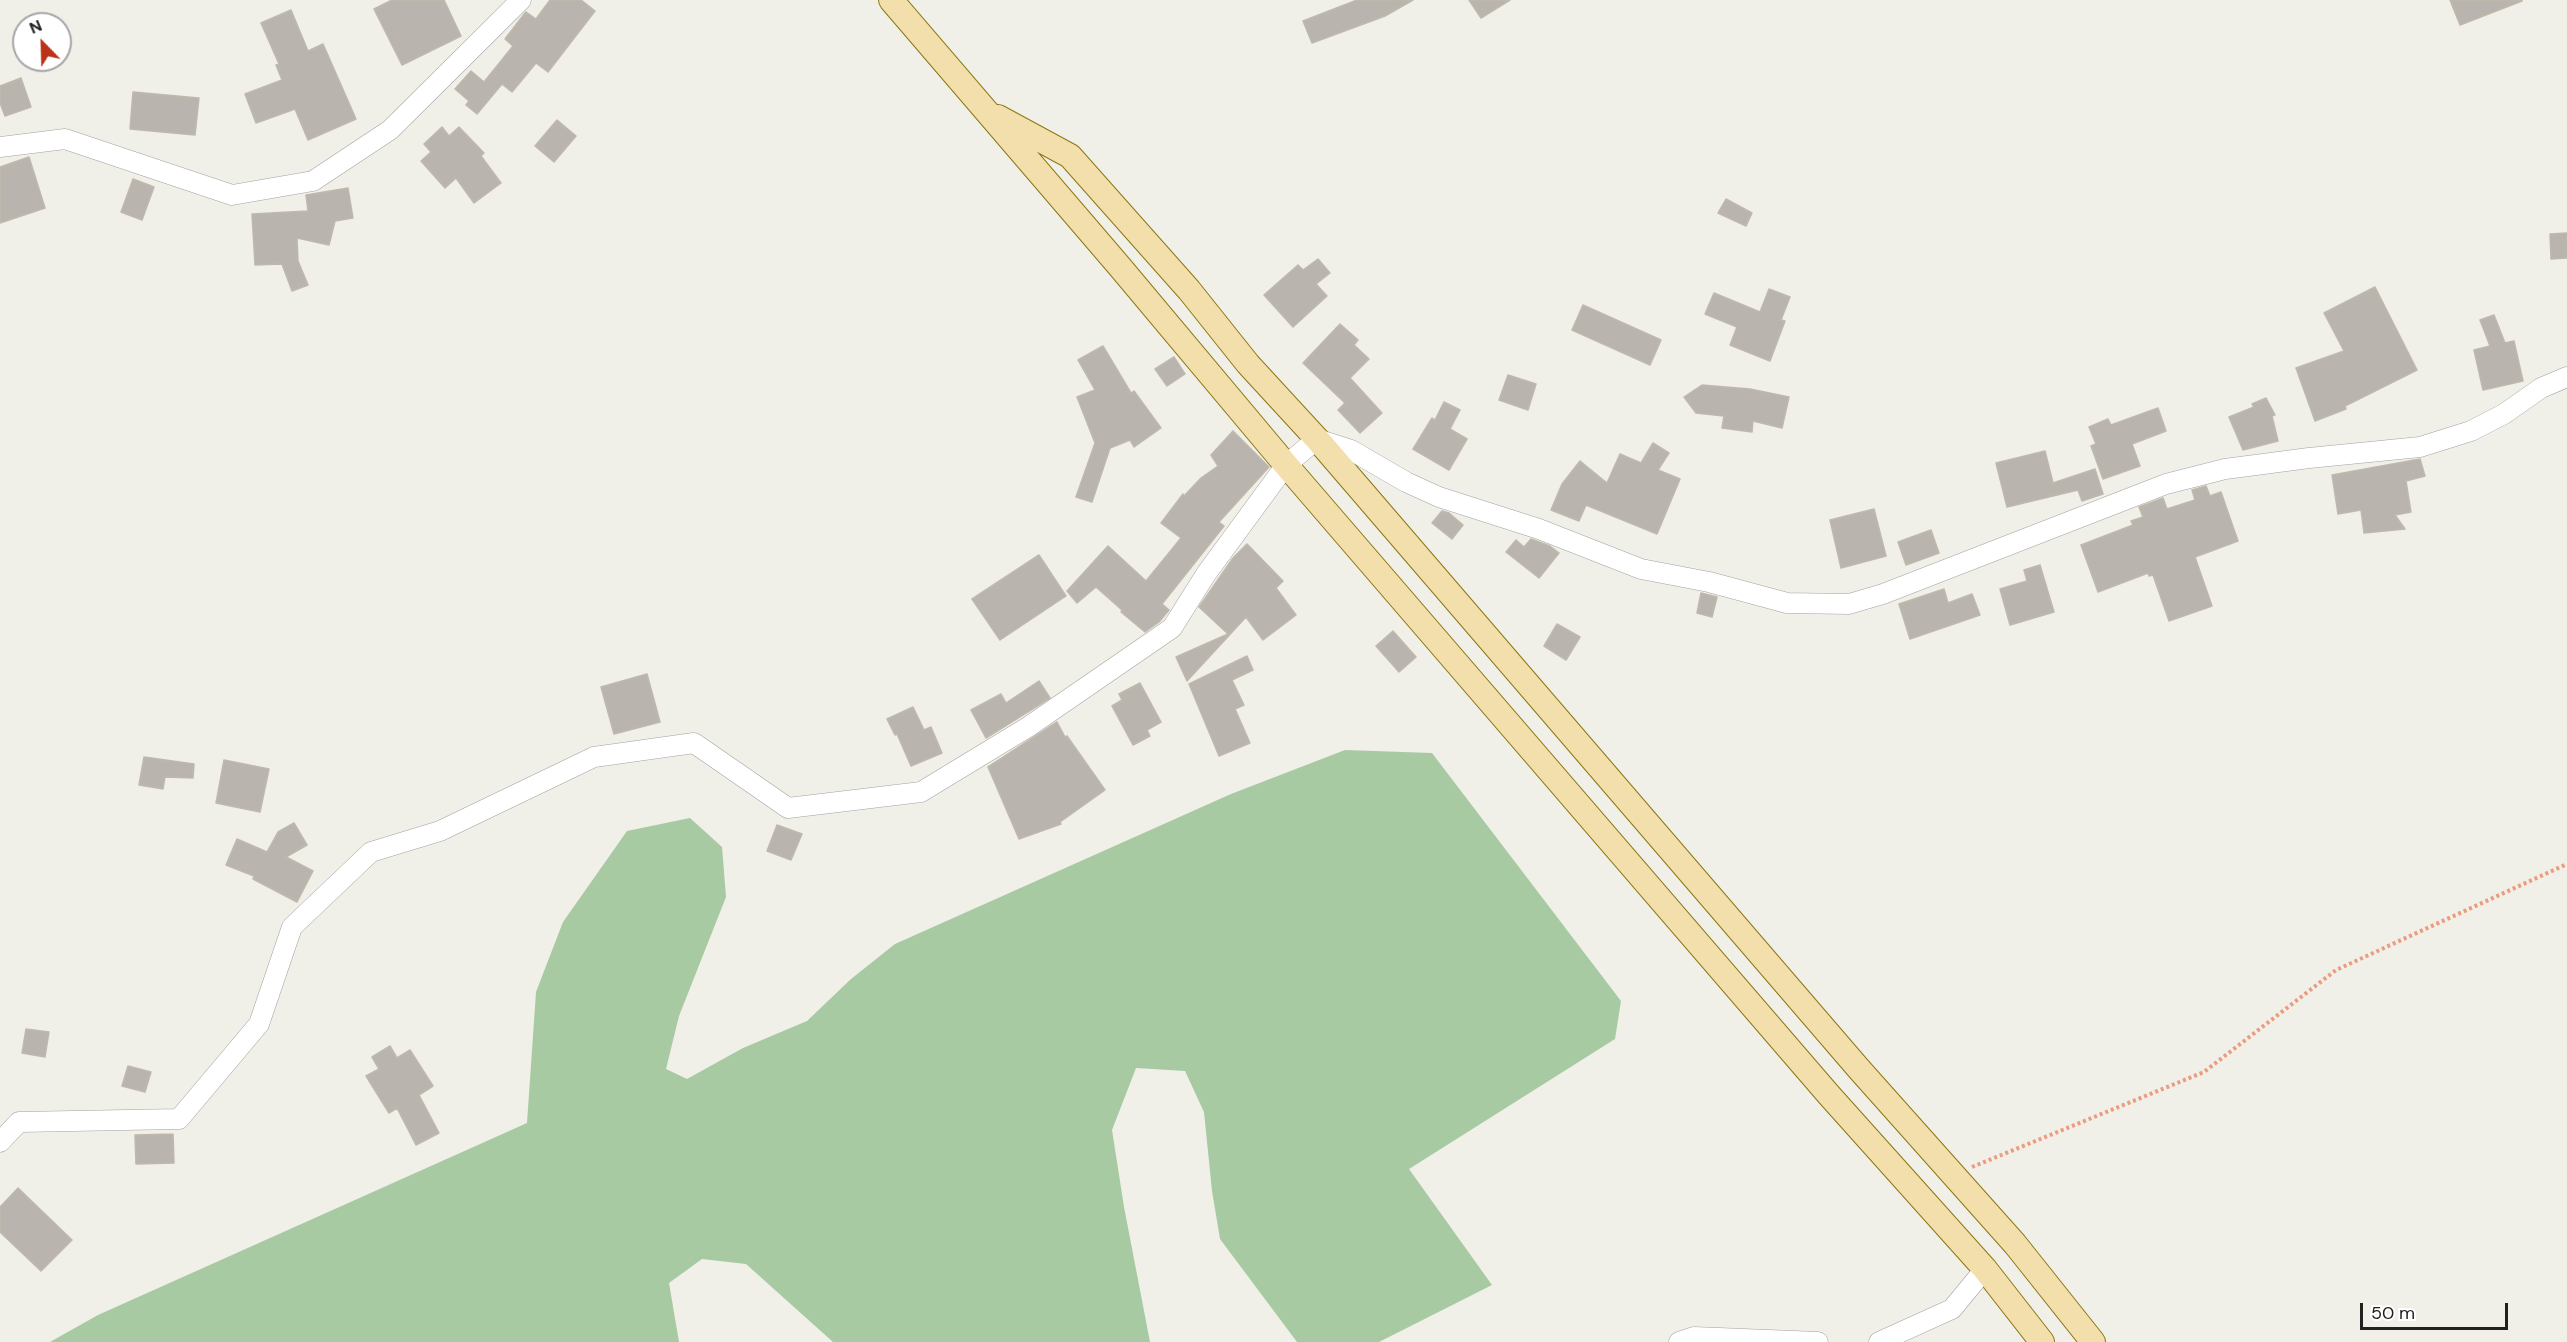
<!DOCTYPE html>
<style>
body{margin:0}
#map{position:relative;width:2567px;height:1342px;overflow:hidden;background:#f0efe8;font-family:"DM Sans",sans-serif}
canvas{display:block}
.north{position:absolute;left:12px;top:12px;width:60px;height:60px;box-sizing:border-box;background:#fff;border:2px solid #a6a6a6;border-radius:50%;rotate:337deg;font-size:16px;font-weight:700;line-height:24px;text-align:center;color:#212121}
.north::after{content:'';display:block;margin:auto;width:21px;height:27px;background:#ba3217;clip-path:polygon(50% 0,100% 100%,50% 72%,0 100%)}
.scale{position:absolute;left:2360px;top:1303px;width:148px;height:27px;box-sizing:border-box;border:3px solid #212121;border-top:0;padding-left:8px;font-size:18px;line-height:21px;white-space:nowrap;color:#212121;-webkit-text-stroke:4px #fff;paint-order:stroke}
</style>
<div id="map">
<canvas width="2567" height="1342"></canvas>
<div class="north">N</div>
<div class="scale">50 m</div>
</div>
<script>
const ctx = document.querySelector('canvas').getContext('2d');
ctx.lineJoin = 'round';
function paint(path, color) { ctx.fillStyle = color; ctx.fill(path, 'evenodd'); }
const shape = rows => new Path2D(rows.map(r => 'M' + r).join(''));
function stroke(path, color, width, dash) { ctx.strokeStyle = color; ctx.lineWidth = width; ctx.lineCap = dash ? 'butt' : 'round'; ctx.setLineDash(dash || []); ctx.stroke(path); }
paint(shape([
 [1345,750,1432,753,1621,1001,1615,1039,1409,1169,1492,1285,1379,1342,1297,1342,1220,1239,1212,1191,1204,1112,1185,1071,1136,1068,1112,1130,1124,1207,1150,1342,833,1342,746,1264,702,1259,669,1283,679,1342,50,1342,98,1315,527,1123,536,992,563,922,627,831,690,818,722,847,726,897,679,1016,666,1069,687,1079,743,1048,807,1021,851,979,895,944,1231,794]
]), '#a7caa2');
const building = shape([
 [392,0,444,0,461,36,402,65,374,9,392,0],
 [550,0,581,0,595,11,548,72,536,63,512,92,502,84,477,114,466,105,469,101,455,89,471,71,484,82,513,46,505,39,525,13,526,12,536,19,550,0],
 [1357,0,1413,0,1385,16,1312,43,1303,21,1357,0],
 [1469,0,1510,0,1481,18,1469,0],
 [2450,0,2522,0,2522,1,2460,25,2450,0],
 [291,10,308,51,323,44,356,119,308,140,295,109,256,123,245,94,282,80,276,65,279,64,261,23,291,10],
 [21,78,31,107,5,116,0,103,0,86,21,78],
 [133,92,199,98,195,135,130,129,133,92],
 [557,120,576,136,554,162,535,146,557,120],
 [442,127,449,136,459,127,484,153,481,156,501,183,474,203,456,178,445,188,421,161,431,152,424,144,442,127],
 [29,157,45,208,0,223,0,167,29,157],
 [133,179,154,187,142,220,121,212,133,179],
 [348,188,353,218,335,221,329,245,297,238,298,261,308,285,292,291,282,264,255,265,252,214,308,211,306,195,348,188],
 [1726,199,1752,213,1746,226,1718,213,1726,199],
 [2567,233,2567,258,2551,259,2550,234,2567,233],
 [1318,259,1330,273,1316,284,1327,296,1293,327,1264,295,1298,265,1303,270,1318,259],
 [2375,287,2417,370,2345,406,2346,409,2315,421,2296,368,2344,351,2324,313,2375,287],
 [1769,289,1790,297,1781,320,1785,321,1770,361,1730,345,1737,327,1705,314,1714,293,1760,312,1769,289],
 [1583,305,1661,340,1650,365,1572,330,1583,305],
 [2494,315,2505,343,2514,341,2523,381,2483,390,2474,350,2490,346,2480,320,2494,315],
 [1340,324,1358,340,1354,345,1369,359,1350,378,1382,413,1360,433,1338,410,1345,403,1303,363,1340,324],
 [1103,346,1131,393,1134,391,1161,428,1134,447,1130,440,1110,448,1092,502,1076,497,1095,443,1077,397,1095,390,1078,360,1103,346],
 [1174,357,1185,374,1167,386,1155,369,1174,357],
 [1508,375,1536,384,1528,410,1499,400,1508,375],
 [1702,385,1750,389,1789,397,1782,428,1753,421,1752,432,1722,428,1724,416,1696,413,1684,397,1702,385],
 [2266,398,2275,415,2272,416,2278,441,2243,450,2229,417,2254,407,2252,404,2266,398],
 [1444,402,1460,410,1450,429,1467,439,1449,470,1413,449,1432,418,1435,420,1444,402],
 [2158,408,2166,431,2132,444,2140,466,2103,479,2091,446,2096,444,2089,427,2108,419,2111,425,2158,408],
 [1233,431,1269,467,1219,522,1224,526,1162,604,1169,610,1159,622,1145,632,1121,612,1122,610,1096,587,1077,603,1067,591,1108,546,1146,581,1181,538,1161,523,1183,494,1184,496,1201,478,1218,466,1211,455,1233,431],
 [1653,443,1669,453,1658,470,1680,479,1657,534,1586,505,1579,521,1551,510,1562,484,1580,461,1607,483,1620,454,1641,463,1653,443],
 [2045,451,2053,483,2095,469,2103,494,2082,501,2078,490,2007,507,1996,463,2045,451],
 [2420,459,2425,476,2406,481,2411,512,2395,515,2405,529,2364,533,2361,510,2338,514,2332,475,2420,459],
 [2206,486,2210,496,2221,492,2238,541,2195,557,2212,606,2169,621,2153,575,2149,576,2148,573,2098,592,2081,545,2133,525,2131,521,2143,517,2139,507,2163,498,2167,509,2195,500,2192,490,2206,486],
 [1874,509,1886,556,1841,568,1830,520,1874,509],
 [1442,511,1449,513,1463,525,1452,539,1432,523,1442,511],
 [1931,530,1939,553,1906,565,1898,542,1931,530],
 [1531,539,1550,546,1559,553,1539,578,1506,552,1516,540,1524,547,1531,539],
 [1247,544,1283,581,1276,588,1296,615,1263,640,1246,617,1187,681,1176,657,1228,634,1199,607,1233,558,1247,544],
 [1039,555,1066,596,1000,640,972,599,1039,555],
 [2040,565,2054,612,2010,625,2000,589,2027,581,2024,570,2040,565],
 [1944,589,1948,603,1972,594,1980,615,1910,639,1899,604,1944,589],
 [1701,593,1717,597,1712,617,1697,613,1701,593],
 [1557,624,1580,637,1566,660,1544,646,1557,624],
 [1393,631,1416,657,1399,672,1376,646,1393,631],
 [1247,656,1253,670,1232,680,1244,705,1235,709,1250,743,1219,756,1189,684,1247,656],
 [647,674,660,722,614,734,601,687,647,674],
 [1039,681,1050,698,986,738,971,710,1001,694,1006,703,1039,681],
 [1140,683,1161,722,1147,730,1150,736,1133,745,1112,706,1122,700,1119,694,1140,683],
 [913,707,924,730,931,727,942,753,911,766,897,734,895,735,887,719,913,707],
 [1057,722,1065,737,1067,736,1105,790,1060,822,1061,824,1019,839,988,767,1057,722],
 [144,757,194,764,193,778,165,777,163,789,139,785,144,757],
 [224,760,269,769,260,812,216,803,224,760],
 [294,823,307,845,286,857,313,871,297,902,253,879,254,876,226,865,237,839,267,852,278,832,294,823],
 [777,825,802,834,791,860,767,851,777,825],
 [26,1029,49,1032,45,1057,22,1053,26,1029],
 [390,1046,397,1058,410,1050,433,1086,419,1095,439,1133,416,1145,397,1108,389,1113,366,1076,379,1069,372,1057,390,1046],
 [128,1066,151,1072,145,1092,122,1086,128,1066],
 [173,1134,174,1163,136,1164,135,1135,173,1134],
 [18,1188,72,1240,41,1271,0,1232,0,1207,18,1188]
]);
paint(building, '#b9b5ae');
stroke(building, '#c0b8ac', 1.5);
const minor = shape([
 [0,147,65,139,232,195,313,181,390,130,521,0],
 [0,1142,19,1122,179,1119,259,1024,292,927,371,852,440,831,594,757,694,743,788,808,921,792,1028,727,1172,628,1206,574,1286,465,1317,439,1351,450,1406,482,1439,497,1539,529,1641,569,1709,582,1787,603,1849,604,1883,594,2166,484,2225,469,2309,458,2420,447,2471,431,2504,414,2541,388,2567,377],
 [1679,1342,1694,1337,1818,1342],
 [1879,1342,1952,1309,1985,1269]
]);
const major = shape([
 [891,0,1120,267,1286,465,1829,1095,1985,1269,2042,1342],
 [998,117,1070,156,1189,290,1248,364,1317,439,1859,1069,2015,1244,2093,1342]
]);
stroke(minor, '#a2a2a2', 21);
stroke(major, '#8c7811', 26);
stroke(shape([
 [1972,1167,2204,1072,2336,970,2567,864]
]), '#eb9c7e', 4, [3, 3]);
stroke(minor, '#fff', 20);
stroke(major, '#f2dfab', 24);
</script>
